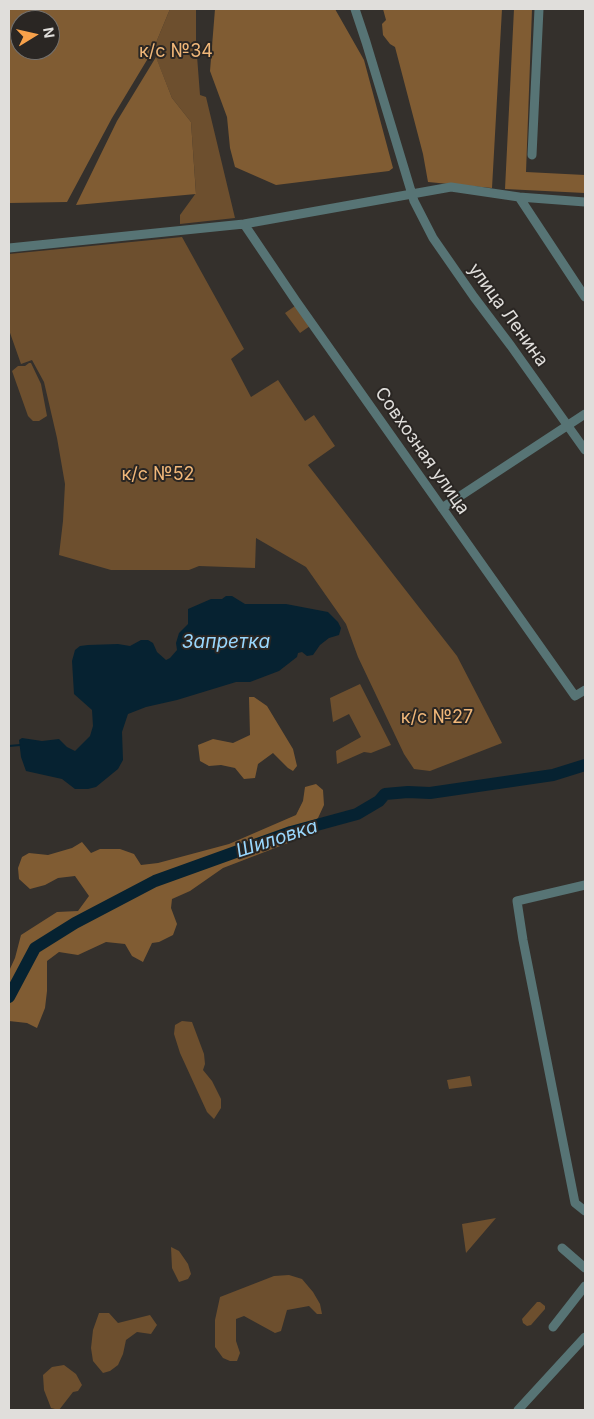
<!DOCTYPE html>
<meta charset="utf-8">
<style>
body{margin:0}
#map{position:relative;width:594px;height:1419px;overflow:hidden;background:#34302c;font-family:Inter,sans-serif}
canvas{display:block}
.frame{position:absolute;inset:0;border:10px solid #e0dedb;pointer-events:none}
.north{position:absolute;left:10px;top:10px;width:50px;height:50px;box-sizing:border-box;background:#2a2623;border:1px solid #73706d;border-radius:50%;rotate:81deg;font-size:14px;font-weight:700;line-height:20px;text-align:center;color:#e0dedb}
.north::after{content:'';display:block;margin:auto;width:18px;height:22px;background:#f8a14a;clip-path:polygon(50% 0,100% 100%,50% 72%,0 100%)}
</style>
<div id="map">
<canvas width="594" height="1419"></canvas>
<div class="frame"></div>
<div class="north">N</div>
</div>
<script>
const ctx = document.querySelector('canvas').getContext('2d');
ctx.lineJoin = 'round';
function paint(path, color) { ctx.fillStyle = color; ctx.fill(path, 'evenodd'); }
const shape = rows => new Path2D(rows.map(r => 'M' + r).join(''));
function stroke(path, color, width, dash) { ctx.strokeStyle = color; ctx.lineWidth = width; ctx.lineCap = dash ? 'butt' : 'round'; ctx.setLineDash(dash || []); ctx.stroke(path); }
function drawText(font, color, halo, rows, align = 'center') {
  ctx.font = font + ' Inter,sans-serif'; ctx.lineWidth = 4; ctx.setLineDash([]); ctx.textBaseline = 'middle'; ctx.strokeStyle = halo; ctx.fillStyle = color; for (const [text, x, y, turn = 0] of rows) {
    ctx.save(); ctx.translate(x, y); ctx.rotate((+turn || 0) * Math.PI / 180); ctx.textAlign = isNaN(turn) ? turn : align; if (halo) ctx.strokeText(text, 0, 0); ctx.fillText(text, 0, 0); ctx.restore();
  }
}
paint(shape([
 [170,9,196,9,196,43,200,95,206,97,235,218,180,224,180,215,196,193,191,122,172,98,153,50],
 [182,237,244,349,231,359,251,397,278,380,305,421,314,415,335,446,308,465,457,656,502,743,430,771,414,769,404,754,358,657,346,624,306,567,256,538,255,568,199,566,189,570,111,570,59,555,63,521,65,484,57,438,44,382,32,360,21,364,9,330,9,254],
 [295,306,310,326,300,333,285,313],
 [29,363,31,363,41,384,47,416,39,421,33,421,28,416,12,371,18,366,25,366],
 [360,684,391,745,371,753,364,752,337,764,336,751,361,737,349,714,333,722,330,698],
 [182,1021,192,1022,204,1054,205,1064,203,1070,212,1081,221,1099,221,1108,214,1119,207,1112,180,1053,174,1034,175,1025],
 [470,1076,472,1086,449,1089,447,1080],
 [496,1218,466,1253,462,1224],
 [171,1247,179,1251,188,1264,191,1274,188,1279,179,1282,172,1268],
 [289,1275,302,1279,313,1292,320,1304,322,1314,317,1314,309,1306,287,1310,281,1331,275,1333,244,1316,236,1319,236,1341,240,1353,237,1361,230,1361,223,1358,215,1347,215,1320,220,1297,274,1276],
 [537,1302,540,1302,545,1306,545,1309,531,1325,527,1326,523,1323,522,1319],
 [99,1313,109,1313,118,1323,150,1315,157,1325,151,1334,137,1332,126,1340,123,1354,118,1365,110,1371,103,1373,93,1361,91,1348,93,1330],
 [64,1365,76,1374,82,1385,78,1391,73,1392,59,1410,51,1408,44,1390,43,1375,52,1367]
]), '#6d4f2e');
paint(shape([
 [9,9,170,9,153,50,112,118,67,202,9,203],
 [20,20,50,20,50,50,20,50],
 [215,9,335,9,364,60,393,168,389,171,276,185,235,167,230,148,227,117,210,71],
 [383,9,502,9,492,188,428,182,423,154,395,47,390,44,383,35,382,24,386,20],
 [514,9,532,9,526,172,585,175,585,193,505,189],
 [156,57,172,98,191,122,196,194,76,205,117,121],
 [249,697,254,697,267,706,293,749,297,766,293,771,288,768,273,753,258,764,255,778,244,779,235,768,221,765,209,766,200,761,198,745,213,739,233,743,250,735],
 [316,784,323,790,324,805,318,818,303,833,288,843,223,868,190,891,172,899,171,908,177,924,173,935,159,942,152,943,143,962,132,956,125,944,106,942,78,955,59,952,47,961,47,991,45,1008,37,1028,27,1023,9,1021,9,971,15,958,21,935,57,912,78,911,89,896,75,876,58,878,45,885,30,889,19,879,18,868,22,857,29,853,48,855,72,848,82,842,91,853,100,849,120,849,134,854,141,865,158,863,229,844,296,815,303,801,305,787]
]), '#805c33');
paint(shape([
 [226,596,232,596,245,604,286,604,328,612,338,622,341,628,339,635,329,638,320,645,313,655,307,656,302,652,298,653,297,657,279,671,250,682,236,682,177,700,146,707,128,714,122,732,123,760,118,769,96,787,88,789,75,789,62,779,26,771,21,757,19,740,22,738,42,741,59,739,67,747,75,751,90,736,93,726,92,710,74,694,72,661,75,650,80,646,88,645,118,644,130,646,141,640,148,640,153,643,157,652,166,660,170,658,177,650,176,643,179,633,188,624,188,609,211,599,222,599]
]), '#062231');
stroke(shape([
 [9,746,20,745]
]), '#062231', 2);
stroke(shape([
 [9,997,35,948,75,923,155,881,291,832,357,814,379,801,385,794,408,792,430,793,553,775,585,765]
]), '#062231', 12);
stroke(shape([
 [355,9,366,42,414,201,433,238,474,297,511,346,585,450],
 [532,155,539,9],
 [519,197,585,297],
 [244,224,296,301,575,696,585,690],
 [9,248,244,224,451,187,519,197,585,202],
 [442,508,585,414],
 [585,885,517,901,523,940,575,1203,585,1211],
 [562,1248,585,1268],
 [553,1327,585,1286],
 [518,1410,585,1337]
]), '#577475', 9);
drawText('18px', '#f0b779', '#2a2623', [
 ["к/с №34",176,52],
 ["к/с №52",158,475],
 ["к/с №27",437,718]
]);
drawText('18px', '#e0dedb', '#2a2623', [
 ["улица Ленина",508,315,54],
 ["Совхозная улица",422,451,55]
]);
drawText('italic 19px', '#99d7fd', '#2a2623', [
 ["Запретка",226,642],
 ["Шиловка",277,839,-18]
]);
</script>
